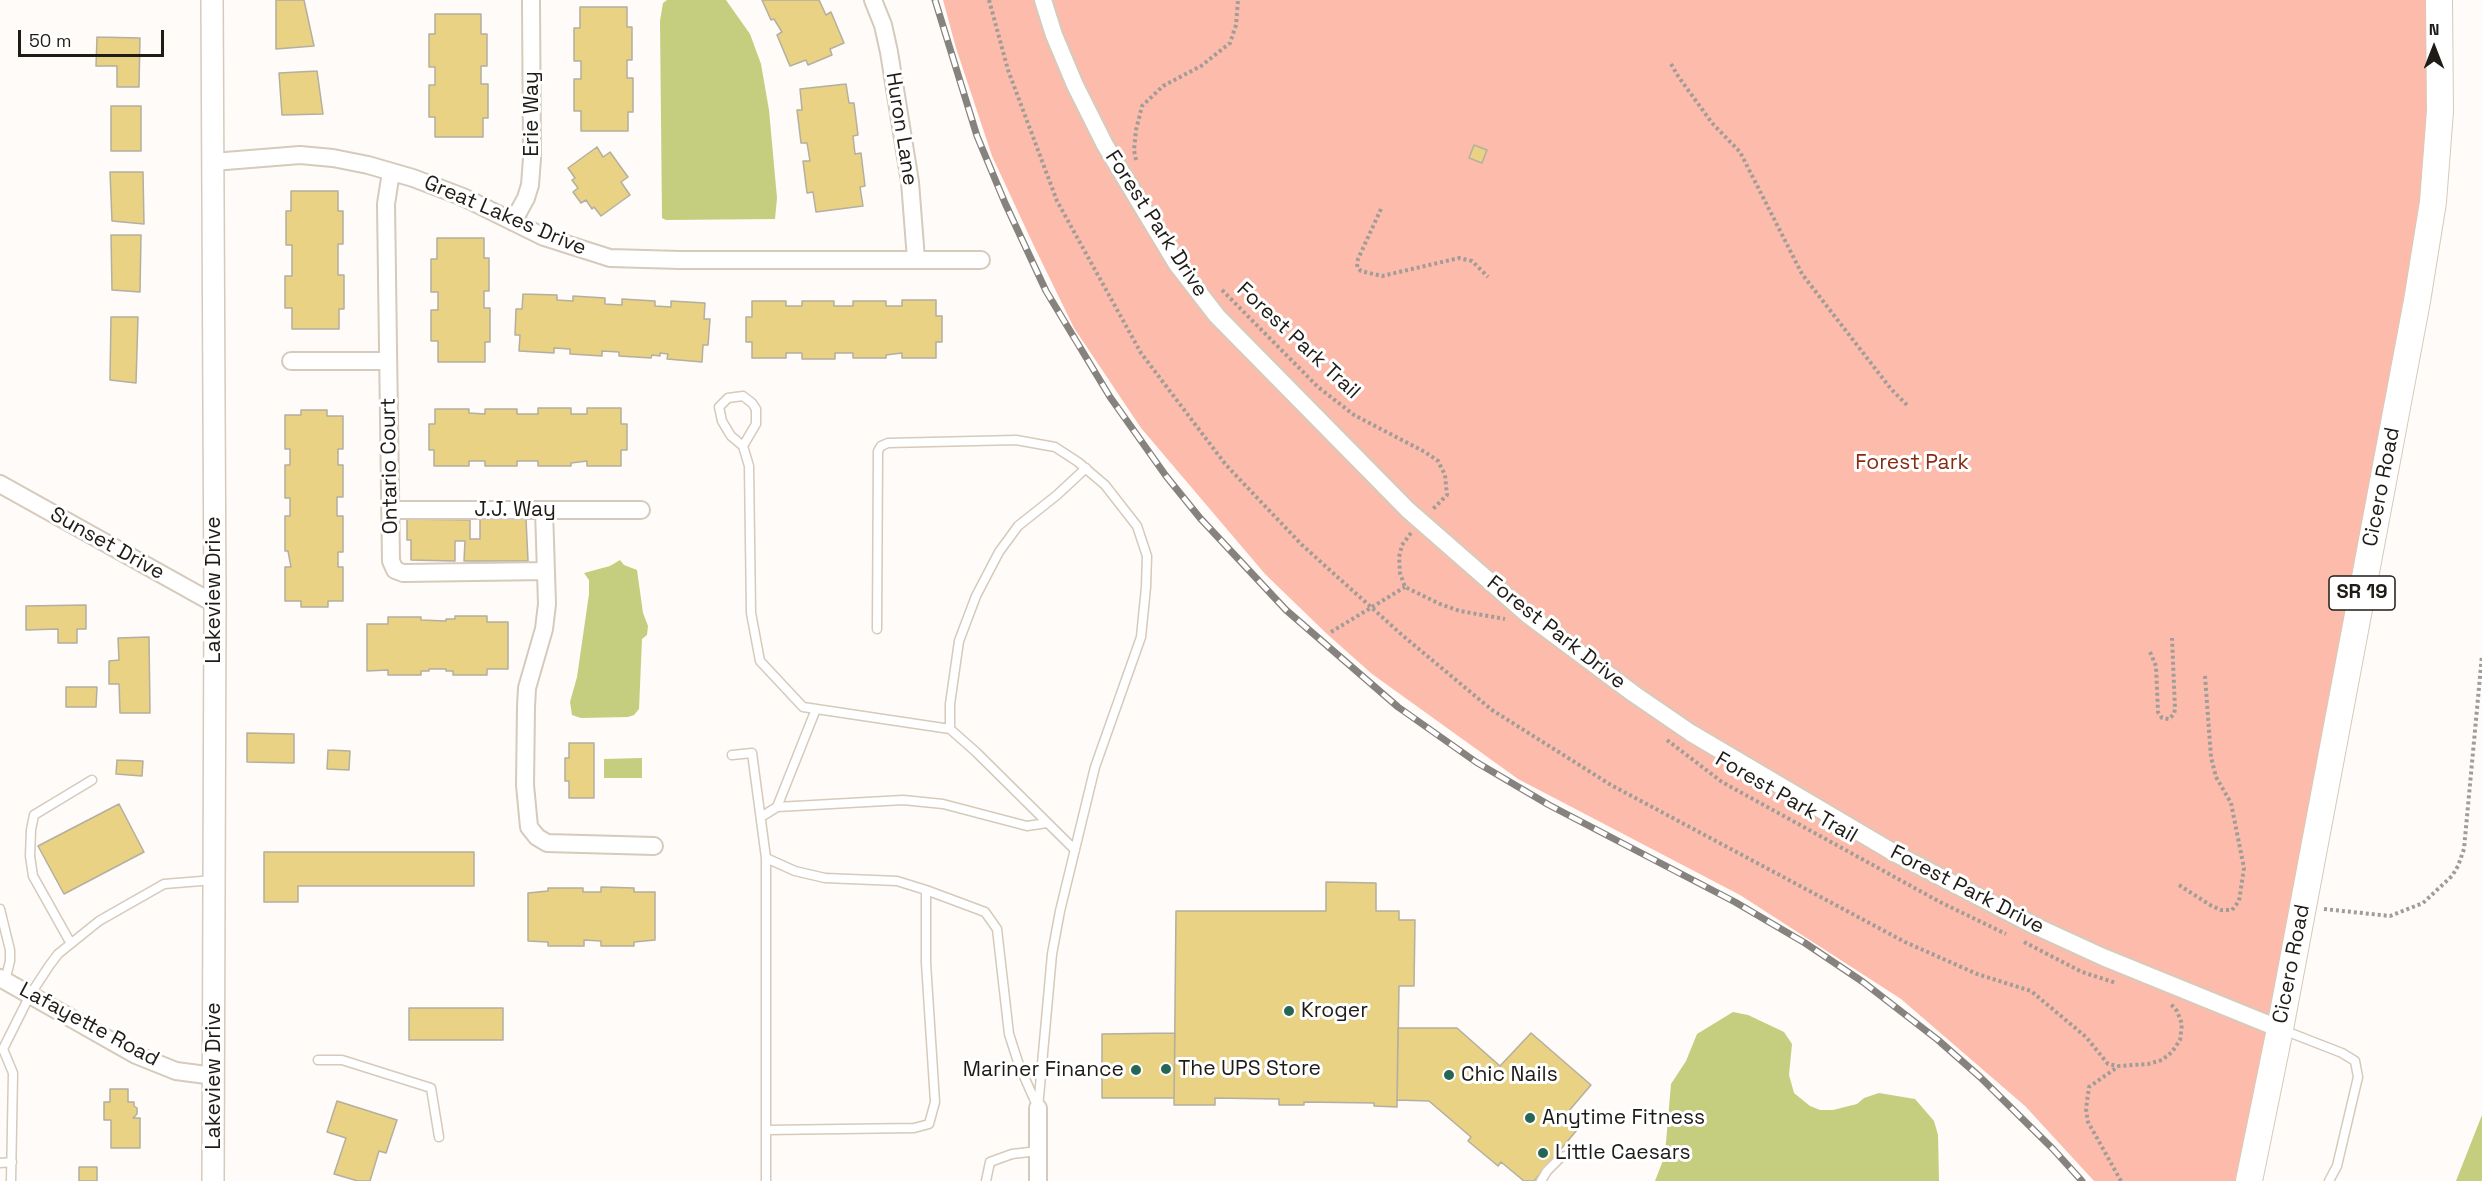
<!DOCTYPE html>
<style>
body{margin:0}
#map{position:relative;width:2482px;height:1181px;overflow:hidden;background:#fefbf8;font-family:"Space Grotesk",sans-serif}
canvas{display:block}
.north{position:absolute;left:2404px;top:18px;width:60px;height:60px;-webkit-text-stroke:4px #fff;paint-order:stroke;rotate:0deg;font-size:16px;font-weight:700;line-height:24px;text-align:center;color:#1f1b16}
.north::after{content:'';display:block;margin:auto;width:21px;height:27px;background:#1f1b16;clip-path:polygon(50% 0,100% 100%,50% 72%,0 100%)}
.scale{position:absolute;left:18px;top:30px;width:146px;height:27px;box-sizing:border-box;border:3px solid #1f1b16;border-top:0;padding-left:8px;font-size:18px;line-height:21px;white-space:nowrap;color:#1f1b16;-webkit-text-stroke:4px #fff;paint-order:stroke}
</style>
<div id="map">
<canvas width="2482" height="1181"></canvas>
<div class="north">N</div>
<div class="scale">50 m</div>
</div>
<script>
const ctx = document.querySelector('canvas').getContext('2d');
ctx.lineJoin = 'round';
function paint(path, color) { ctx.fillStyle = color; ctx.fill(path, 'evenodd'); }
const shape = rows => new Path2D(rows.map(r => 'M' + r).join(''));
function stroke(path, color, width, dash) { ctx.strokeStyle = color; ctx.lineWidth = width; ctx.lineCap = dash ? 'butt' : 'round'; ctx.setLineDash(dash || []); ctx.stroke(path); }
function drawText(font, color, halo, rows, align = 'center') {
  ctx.font = font + ' "Space Grotesk",sans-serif'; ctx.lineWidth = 6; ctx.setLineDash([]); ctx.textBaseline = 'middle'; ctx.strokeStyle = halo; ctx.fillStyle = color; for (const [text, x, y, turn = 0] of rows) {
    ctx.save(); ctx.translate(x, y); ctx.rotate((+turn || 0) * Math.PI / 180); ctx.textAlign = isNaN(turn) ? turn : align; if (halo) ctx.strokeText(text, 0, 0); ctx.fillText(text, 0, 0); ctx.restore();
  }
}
paint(shape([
 [943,0,2438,0,2433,202,2247,1181,2094,1181,2025,1106,1901,999,1740,895,1518,779,1372,674,1327,634,1265,574,1141,428,1074,328,1034,246,992,156,956,48]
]), '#fdbcab');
paint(shape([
 [667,0,726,0,750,34,761,64,769,110,777,198,775,219,666,220,662,218,660,21,663,3],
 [620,560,624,565,637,570,643,613,648,626,647,635,642,639,639,709,634,715,628,717,581,718,572,715,570,702,577,677,589,594,589,580,584,573,610,566],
 [642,758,642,778,604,778,604,759],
 [1733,1012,1748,1015,1784,1032,1792,1044,1789,1075,1794,1093,1810,1106,1820,1110,1833,1110,1857,1104,1864,1098,1879,1093,1915,1099,1934,1121,1938,1135,1939,1181,1655,1181,1662,1163,1666,1142,1671,1084,1686,1061,1697,1034],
 [2482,1115,2482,1181,2456,1181]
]), '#c5cd7e');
const building = shape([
 [276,0,304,0,314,46,276,49,276,0],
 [762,0,819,0,826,15,831,12,844,43,830,49,832,55,808,65,806,60,790,66,777,35,782,32,774,19,771,20,762,0],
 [580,7,627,7,627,27,632,27,632,60,627,60,627,78,633,78,633,112,628,112,628,131,581,131,581,111,574,111,574,79,581,79,581,61,574,61,574,28,580,28,580,7],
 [435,14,481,14,481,34,487,34,487,66,481,66,481,84,488,84,488,118,483,118,483,137,435,137,435,117,429,117,429,85,435,85,435,67,429,67,429,34,435,34,435,14],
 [97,37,140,38,139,87,117,87,117,66,96,66,97,37],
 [317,71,323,114,282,115,279,73,317,71],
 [846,84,849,103,854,103,858,135,853,136,855,154,861,153,865,186,860,187,863,206,816,212,813,192,807,193,803,161,810,161,807,143,801,143,797,110,802,110,800,89,846,84],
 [111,106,141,106,141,151,111,151,111,106],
 [1474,145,1487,150,1482,163,1469,158,1474,145],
 [597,147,603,157,610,152,628,177,621,182,630,195,601,216,594,207,592,209,586,200,581,203,573,192,578,188,572,180,575,178,568,168,597,147],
 [110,172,143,172,144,224,112,221,110,172],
 [291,191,338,191,338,211,343,211,343,244,338,244,338,275,344,275,344,309,339,309,339,329,292,329,292,308,285,308,285,276,292,276,292,245,286,245,286,211,291,211,291,191],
 [111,235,141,235,140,292,112,290,111,235],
 [437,238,484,238,484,258,489,258,489,291,484,291,484,308,490,308,490,342,485,342,485,362,438,362,438,341,431,341,431,310,438,310,438,292,431,292,431,259,437,259,437,238],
 [523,294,557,295,557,300,573,301,573,296,605,298,605,304,622,305,622,299,655,301,655,306,671,307,671,301,705,303,704,319,710,319,708,345,703,345,702,362,667,359,668,354,660,353,660,356,652,355,651,358,619,356,619,352,602,351,602,356,570,354,570,349,554,348,554,353,519,351,520,335,515,335,516,309,522,309,523,294],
 [902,300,936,300,936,316,942,316,942,342,936,342,936,358,902,358,902,353,886,355,886,358,853,358,853,353,835,353,835,359,802,359,802,353,786,353,786,358,752,358,752,342,746,342,746,317,752,317,752,301,786,301,786,306,802,306,802,301,834,301,834,306,853,306,853,301,886,301,886,306,902,306,902,300],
 [111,317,138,317,136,383,110,380,111,317],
 [538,408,571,408,571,414,587,414,587,408,621,408,621,424,627,424,627,450,621,450,621,466,587,466,587,461,571,463,571,466,538,466,538,461,517,461,517,466,485,466,485,461,469,461,469,466,434,466,434,450,429,450,429,424,435,424,435,409,469,409,469,413,485,414,485,409,517,409,517,414,538,414,538,408],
 [301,410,327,410,327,416,343,416,343,449,338,449,338,465,343,465,343,497,337,497,337,516,343,516,343,552,338,552,338,567,343,567,343,601,328,601,328,607,301,607,301,601,285,601,285,567,291,567,288,551,285,551,285,516,290,516,290,498,285,498,285,465,290,465,290,449,285,449,285,415,301,415,301,410],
 [407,519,470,520,470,539,480,539,480,519,526,519,528,561,464,561,465,541,455,541,455,561,411,560,411,540,407,540,407,519],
 [86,605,86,629,77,629,77,643,58,643,58,629,26,630,26,606,86,605],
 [455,616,487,616,487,622,508,622,508,669,487,669,487,675,453,675,453,671,446,671,446,669,429,669,429,671,421,671,421,675,388,675,388,670,367,671,367,624,388,624,388,617,421,617,421,620,446,621,446,619,455,619,455,616],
 [149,637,150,713,120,713,119,684,109,684,109,661,119,660,118,638,149,637],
 [66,687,97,687,96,707,66,707,66,687],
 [247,733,294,734,294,763,247,762,247,733],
 [569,743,594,743,594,798,569,798,569,781,565,781,565,758,569,758,569,743],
 [328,750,350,751,349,770,327,769,328,750],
 [117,760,143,761,142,776,116,774,117,760],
 [119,804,144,852,64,894,38,846,119,804],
 [264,852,474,852,474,886,298,886,298,902,264,902,264,852],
 [1326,882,1376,883,1376,911,1399,911,1399,920,1415,920,1414,986,1399,986,1397,1107,1374,1106,1374,1103,1304,1102,1304,1105,1279,1105,1279,1099,1215,1098,1215,1105,1174,1105,1176,911,1326,911,1326,882],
 [601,887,634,888,634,892,655,892,655,940,634,942,634,946,601,946,601,941,584,940,584,946,548,946,548,942,528,941,528,893,548,891,548,888,583,888,583,892,601,892,601,887],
 [409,1008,503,1008,503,1040,409,1040,409,1008],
 [1398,1028,1457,1028,1500,1066,1531,1033,1591,1085,1562,1119,1577,1130,1534,1181,1524,1181,1501,1162,1498,1166,1468,1141,1471,1137,1429,1101,1397,1100,1398,1028],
 [1175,1033,1174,1098,1102,1098,1102,1034,1175,1033],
 [110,1089,128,1089,128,1102,134,1102,134,1106,137,1108,137,1114,133,1118,140,1118,140,1148,111,1148,111,1120,104,1120,104,1102,110,1102,110,1089],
 [337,1101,397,1120,386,1153,379,1151,370,1181,358,1181,334,1174,346,1138,327,1132,337,1101],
 [79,1167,97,1167,97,1181,79,1181,79,1167]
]);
paint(building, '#e9d283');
stroke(building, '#b4af9f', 1.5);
const service = shape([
 [743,446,756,424,756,409,752,403,743,396,728,398,719,407,722,421,731,436,743,446,749,466,751,613,760,661,803,707,950,729],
 [877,629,878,451,881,446,888,443,1016,440,1055,447,1078,462,1105,485,1137,526,1147,556,1146,587,1141,637,1095,767,1060,911,1052,954,1038,1108],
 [732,755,752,753,766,858,766,1181],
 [777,807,816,709],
 [761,817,777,807,903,800,943,804,1027,826,1047,823],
 [1075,850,976,752,950,729,950,704,959,641,976,596,999,552,1018,526,1057,495,1086,468],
 [926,890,985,912,997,929,1009,1034,1019,1065,1038,1108],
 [0,909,10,950,10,961,5,981],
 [70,942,33,876,30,856,31,830,34,815,92,780],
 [2283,1030,2342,1053,2355,1061,2358,1077,2337,1166,2329,1181],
 [318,1060,342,1060,431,1088,439,1137],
 [766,1130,914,1128,929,1124,935,1102,926,963,926,890,897,881,825,878,795,871,766,858],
 [0,1163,12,1162],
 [11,1181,13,1073,3,1049,30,995,49,966,58,954,99,921,164,884,214,880],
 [986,1181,990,1162,1012,1154,1038,1151],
 [1541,1181,1547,1171,1561,1157,1584,1151,1598,1152]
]);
const minor = shape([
 [873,0,883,25,889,52,910,182,916,259],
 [1043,0,1054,35,1075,85,1105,145,1176,263,1217,316,1408,510,1528,615,1634,694,1691,733,1896,854,2031,924,2103,957,2280,1029],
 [213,162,300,155,333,158,368,165,413,178,463,197,544,237,610,258,680,260,981,260],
 [391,172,386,204,391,561,395,570,403,573,546,571],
 [513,222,526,198,530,185,532,158,531,1],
 [291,361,388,361],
 [0,484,215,604],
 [390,510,641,510],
 [544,510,547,604,544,629,527,688,526,707,525,785,529,827,537,837,547,843,654,846],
 [0,978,136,1055,176,1071,214,1076],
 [1038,1181,1038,1108]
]);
const tertiary = shape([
 [212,0,215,604,213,1181]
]);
const primary = shape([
 [2249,1181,2280,1029,2417,301,2433,202,2440,111,2439,0]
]);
stroke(service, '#d5cabb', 11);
stroke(minor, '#d5cabb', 20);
stroke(tertiary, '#d5cabb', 24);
stroke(primary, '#d5cabb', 28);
stroke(shape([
 [989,0,1008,70,1057,201,1141,353,1226,465,1302,545,1402,635,1492,710,1611,785,1905,942,1977,974,2031,991,2086,1037,2108,1064,2118,1066],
 [1671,64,1678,76,1712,123,1740,152,1802,274,1891,389,1907,405],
 [1136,160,1134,150,1136,130,1142,106,1163,86,1201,66,1230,43,1236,25,1238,0],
 [1381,209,1358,259,1357,267,1361,271,1382,276,1459,258,1472,261,1488,277],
 [1222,290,1318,387,1354,415,1425,452,1438,461,1445,475,1447,495,1432,510],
 [1411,533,1402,545,1399,557,1400,573,1405,587,1440,604,1460,611,1505,619],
 [1331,632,1405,587],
 [2150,652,2156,666,2158,712,2162,718,2169,719,2174,714,2175,709,2172,638],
 [1667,740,1722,782,1940,902,2006,934],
 [2179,885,2210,905,2221,910,2232,910,2239,901,2244,868,2231,803,2216,777,2211,757,2205,676],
 [2324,909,2390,916,2423,903,2452,876,2458,866,2464,849,2482,655],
 [2024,942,2082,972,2116,983],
 [2121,1181,2088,1122,2086,1109,2089,1087,2119,1066,2148,1064,2162,1060,2172,1052,2180,1040,2182,1024,2177,1011,2170,1003]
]), '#a09d99', 4, [3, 3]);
stroke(service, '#fff', 8);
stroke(minor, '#fff', 16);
stroke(tertiary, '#fff', 21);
stroke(primary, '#fff', 26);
const rail = shape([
 [935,0,977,136,1005,203,1046,291,1110,397,1166,476,1200,518,1286,610,1398,707,1476,762,1549,805,1735,902,1805,943,1863,982,1938,1040,1980,1077,2053,1149,2082,1181]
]);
stroke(rail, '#86837f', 7);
stroke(rail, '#fff', 4.5, [14]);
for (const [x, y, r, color] of [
 [1289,1011,6,"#256654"],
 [1166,1069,6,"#256654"],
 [1136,1070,6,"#256654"],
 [1449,1075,6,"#256654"],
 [1530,1118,6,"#256654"],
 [1543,1153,6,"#256654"]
]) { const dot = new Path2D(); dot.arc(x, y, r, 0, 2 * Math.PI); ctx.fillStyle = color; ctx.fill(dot); stroke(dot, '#fff', 2); }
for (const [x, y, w] of [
 [2362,593,66]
]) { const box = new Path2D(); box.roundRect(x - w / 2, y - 17, w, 34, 4.5); ctx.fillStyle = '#fff'; ctx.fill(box); stroke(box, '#1f1b16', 1.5); }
drawText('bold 20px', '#1f1b16', null, [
 ["SR 19",2362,593]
]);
drawText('21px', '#1f1b16', '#fff', [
 ["Erie Way",532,114,-90],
 ["Huron Lane",901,129,81],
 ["Great Lakes Drive",505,216,23],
 ["Forest Park Drive",1156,224,57],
 ["Forest Park Trail",1298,341,43],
 ["Ontario Court",390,466,-91],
 ["Cicero Road",2382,487,-79],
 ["J.J. Way",515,510],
 ["Sunset Drive",107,544,29],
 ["Lakeview Drive",214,590,-90],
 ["Forest Park Drive",1556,633,38],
 ["Forest Park Trail",1786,798,30],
 ["Forest Park Drive",1967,890,27],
 ["Cicero Road",2292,964,-79],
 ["Lafayette Road",89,1025,28],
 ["Lakeview Drive",214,1076,-90]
]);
drawText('21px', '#872a12', '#fff', [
 ["Forest Park",1912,463]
]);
drawText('21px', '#1f1b16', '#fff', [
 ["Kroger",1301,1011],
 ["The UPS Store",1178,1069],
 ["Mariner Finance",1124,1070,"right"],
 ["Chic Nails",1461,1075],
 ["Anytime Fitness",1542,1118],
 ["Little Caesars",1555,1153]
], 'left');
</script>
